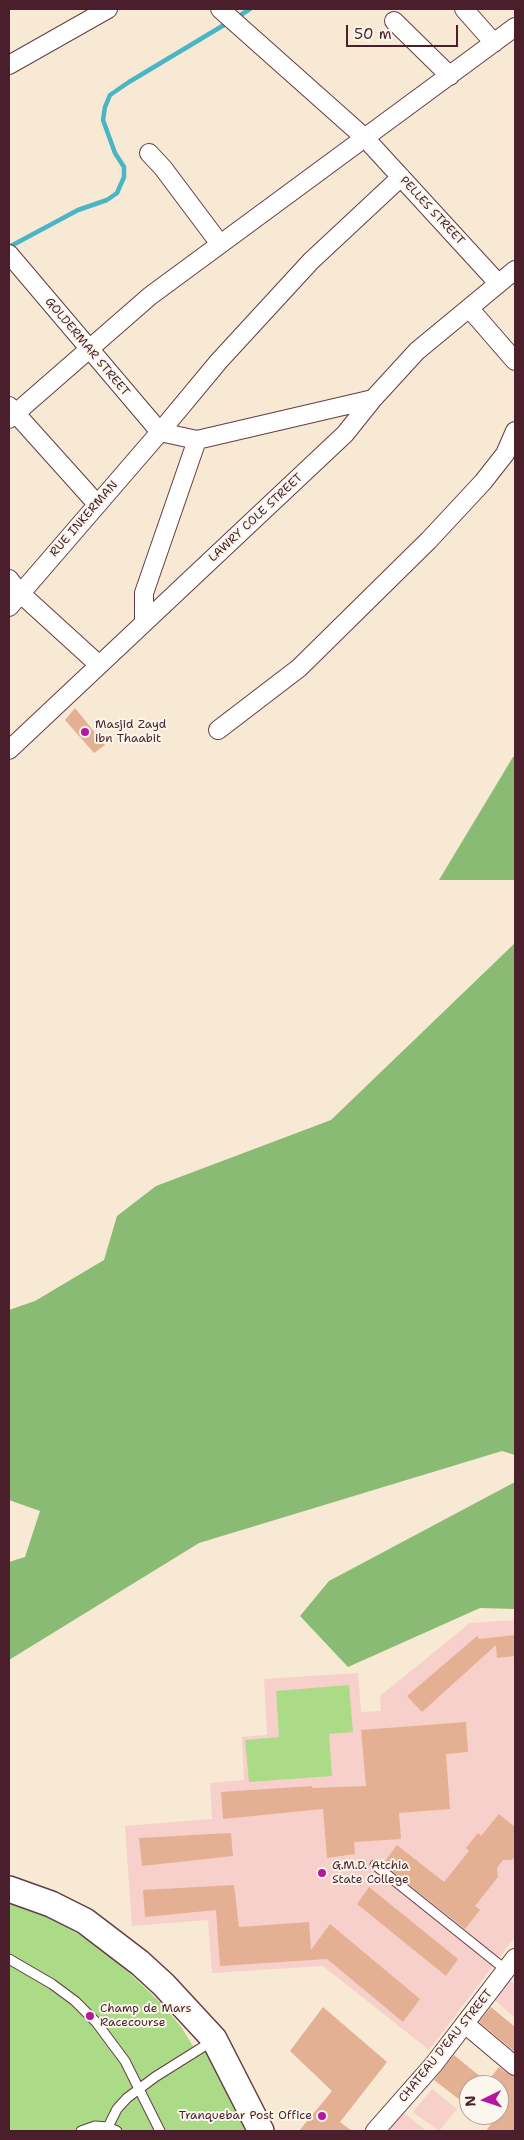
<!DOCTYPE html>
<style>
body{margin:0}
#map{position:relative;width:524px;height:2140px;overflow:hidden;background:#f7e9d3;font-family:"Shantell Sans",sans-serif}
canvas{display:block}
.frame{position:absolute;inset:0;border:10px solid #4a1f2b;pointer-events:none}
.north{position:absolute;left:459px;top:2075px;width:50px;height:50px;box-sizing:border-box;background:#fbf7ec;border:1px solid #b4a19f;border-radius:50%;rotate:266deg;font-size:14px;font-weight:700;line-height:20px;text-align:center;color:#4a1f2b}
.north::after{content:'';display:block;margin:auto;width:18px;height:22px;background:#b5179e;clip-path:polygon(50% 0,100% 100%,50% 72%,0 100%)}
.scale{position:absolute;left:346px;top:25px;width:112px;height:22px;box-sizing:border-box;border:2px solid #4a1f2b;border-top:0;padding-left:6px;font-size:15px;line-height:18px;white-space:nowrap;color:#4a1f2b;-webkit-text-stroke:4px #fbf7ec;paint-order:stroke}
</style>
<div id="map">
<canvas width="524" height="2140"></canvas>
<div class="frame"></div>
<div class="north">N</div>
<div class="scale">50 m</div>
</div>
<script>
const ctx = document.querySelector('canvas').getContext('2d');
ctx.lineJoin = 'round';
function paint(path, color) { ctx.fillStyle = color; ctx.fill(path, 'evenodd'); }
const shape = rows => new Path2D(rows.map(r => 'M' + r).join(''));
function stroke(path, color, width, dash) { ctx.strokeStyle = color; ctx.lineWidth = width; ctx.lineCap = dash ? 'butt' : 'round'; ctx.setLineDash(dash || []); ctx.stroke(path); }
function drawText(font, color, halo, rows, align = 'center') {
  ctx.font = font + ' "Shantell Sans",sans-serif'; ctx.lineWidth = 4; ctx.setLineDash([]); ctx.textBaseline = 'middle'; ctx.strokeStyle = halo; ctx.fillStyle = color; for (const [text, x, y, turn = 0] of rows) {
    ctx.save(); ctx.translate(x, y); ctx.rotate((+turn || 0) * Math.PI / 180); ctx.textAlign = isNaN(turn) ? turn : align; if (halo) ctx.strokeText(text, 0, 0); ctx.fillText(text, 0, 0); ctx.restore();
  }
}
paint(shape([
 [515,1620,515,1937,429,2050,323,1966,212,1973,208,1920,132,1926,125,1826,212,1819,210,1783,244,1780,242,1737,267,1735,264,1679,358,1673,361,1712,381,1711,380,1696,470,1623],
 [510,1980,515,1985,515,2018,494,1999],
 [432,2089,457,2109,439,2131,413,2112],
 [402,2111,426,2131,385,2131]
]), '#f7d0cc');
paint(shape([
 [349,1685,353,1732,329,1734,332,1776,249,1782,245,1740,279,1737,276,1691],
 [9,1898,30,1905,105,1950,162,2004,182,2028,196,2051,207,2045,247,2131,9,2131]
]), '#acdb88');
paint(shape([
 [515,756,515,880,439,880,513,757],
 [515,943,515,1455,502,1451,199,1543,9,1660,9,1562,25,1557,40,1511,9,1500,9,1310,35,1301,104,1260,117,1216,156,1186,331,1120],
 [515,1482,515,1609,480,1608,348,1667,300,1616,329,1581]
]), '#89bb74');
stroke(shape([
 [236,18,250,9],
 [9,247,78,210,107,200,117,193,124,177,124,167,115,153,103,120,105,107,110,95,129,82,229,22]
]), '#49b5c5', 4.5);
paint(shape([
 [75,708,105,745,94,753,65,720],
 [515,1635,515,1656,497,1658,496,1645,422,1712,407,1696,477,1636,479,1639],
 [466,1722,468,1752,446,1754,450,1809,399,1813,401,1839,354,1842,355,1854,327,1858,323,1809,223,1819,221,1792,312,1786,312,1788,366,1786,361,1730],
 [499,1814,515,1827,515,1856,512,1860,503,1860,497,1868,498,1877,475,1906,480,1910,465,1929,383,1864,397,1845,444,1882,469,1851,466,1848,478,1833,481,1836],
 [231,1833,233,1856,142,1866,139,1838],
 [234,1885,239,1927,309,1922,311,1950,330,1924,420,1999,403,2022,327,1959,220,1966,216,1910,145,1917,143,1890],
 [369,1887,458,1959,446,1976,357,1904],
 [323,2007,387,2062,340,2122,352,2131,299,2131,332,2091,290,2051],
 [491,2007,515,2027,515,2052,479,2022],
 [454,2055,487,2082,499,2067,509,2074,515,2076,515,2131,486,2131,509,2100,499,2092,499,2085,469,2085,469,2107,434,2080]
]), '#e4b093');
const lane = shape([
 [375,1865,506,1970],
 [9,1959,52,1984,75,2001,96,2022,125,2061,160,2131],
 [108,2127,117,2109,127,2098,155,2077,214,2040],
 [81,2131,95,2126,108,2127,117,2131]
]);
const street = shape([
 [220,9,365,138,498,283],
 [464,9,494,43],
 [394,21,450,76],
 [9,65,108,9],
 [149,153,163,168,220,244],
 [9,254,160,432],
 [469,308,515,361],
 [9,406,97,504],
 [9,419,150,296,515,27],
 [160,432,197,440,373,399],
 [9,579,20,593,98,664],
 [9,607,160,432,219,361,311,261,401,177],
 [144,622,144,593,197,440],
 [218,730,299,668,429,540,483,482,505,454,515,431],
 [9,750,345,434,373,399,417,351,515,270],
 [465,2024,515,2066],
 [375,2131,434,2064,515,1958]
]);
const secondary = shape([
 [9,1889,51,1904,85,1921,140,1963,164,1985,214,2039,261,2131]
]);
stroke(lane, '#643d44', 11);
stroke(street, '#643d44', 20);
stroke(secondary, '#643d44', 28);
stroke(lane, '#fff', 9);
stroke(street, '#fff', 18);
stroke(secondary, '#fff', 25);
for (const [x, y, r, color] of [
 [85,732,5,"#b5179e"],
 [322,1873,5,"#b5179e"],
 [90,2016,5,"#b5179e"],
 [322,2116,5,"#b5179e"]
]) { const dot = new Path2D(); dot.arc(x, y, r, 0, 2 * Math.PI); ctx.fillStyle = color; ctx.fill(dot); stroke(dot, '#fbf7ec', 2); }
drawText('12px', '#4a1f2b', '#fbf7ec', [
 ["PELLES STREET",432,211,47],
 ["GOLDERMAR STREET",87,347,50],
 ["LAWRY COLE STREET",256,518,-43],
 ["RUE INKERMAN",84,519,-49],
 ["CHATEAU D'EAU STREET",446,2046,-51]
]);
drawText('12px', '#4a1f2b', '#fbf7ec', [
 ["Masjid Zayd",95,725],
 ["ibn Thaabit",95,739],
 ["G.M.D. Atchia",332,1866],
 ["State College",332,1880],
 ["Champ de Mars",100,2009],
 ["Racecourse",100,2023],
 ["Tranquebar Post Office",312,2116,"right"]
], 'left');
</script>
